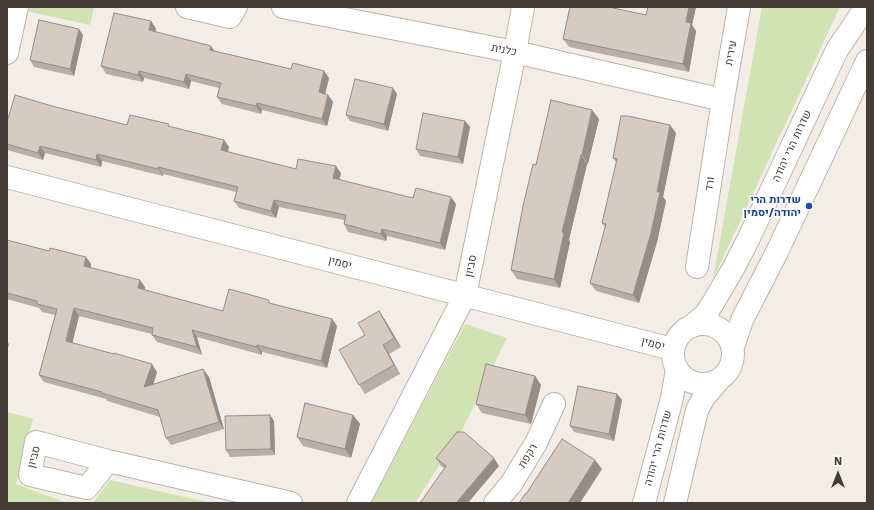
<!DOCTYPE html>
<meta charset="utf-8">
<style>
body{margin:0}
#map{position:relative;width:874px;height:510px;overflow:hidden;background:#f2ede7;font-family:"Work Sans",sans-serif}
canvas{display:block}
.frame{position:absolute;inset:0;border:8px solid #443d37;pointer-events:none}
.north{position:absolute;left:818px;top:454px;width:40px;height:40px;-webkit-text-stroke:3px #fff;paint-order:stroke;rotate:0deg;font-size:11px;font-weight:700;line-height:16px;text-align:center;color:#443d37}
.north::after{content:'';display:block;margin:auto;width:14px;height:18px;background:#443d37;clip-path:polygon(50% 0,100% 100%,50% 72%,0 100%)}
</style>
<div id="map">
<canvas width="874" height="510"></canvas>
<div class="frame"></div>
<div class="north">N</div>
</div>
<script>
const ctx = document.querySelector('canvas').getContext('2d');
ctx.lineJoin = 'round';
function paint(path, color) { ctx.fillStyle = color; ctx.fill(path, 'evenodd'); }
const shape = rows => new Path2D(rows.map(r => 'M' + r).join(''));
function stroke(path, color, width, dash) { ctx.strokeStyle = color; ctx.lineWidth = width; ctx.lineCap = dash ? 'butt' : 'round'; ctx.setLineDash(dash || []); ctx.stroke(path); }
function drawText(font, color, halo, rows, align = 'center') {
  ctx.font = font + ' "Work Sans",Heebo,sans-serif'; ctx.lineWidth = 3.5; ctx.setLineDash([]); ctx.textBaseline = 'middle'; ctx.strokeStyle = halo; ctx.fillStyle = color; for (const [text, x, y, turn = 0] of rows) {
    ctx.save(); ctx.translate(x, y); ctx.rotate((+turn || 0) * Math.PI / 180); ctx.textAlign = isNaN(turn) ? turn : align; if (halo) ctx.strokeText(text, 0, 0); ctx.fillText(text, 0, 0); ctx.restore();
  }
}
paint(shape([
 [7,7,94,7,90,25],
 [762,7,840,7,713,279],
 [465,324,507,338,462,430,415,503,371,503],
 [7,412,33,419,16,484,67,503,7,503],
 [110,480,211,503,93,503]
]), '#d1e2b3');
const minor = shape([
 [187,7,230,17,236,7],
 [283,7,515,52,723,100],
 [7,53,17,7],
 [7,177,672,349],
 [697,267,723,100,739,7],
 '673 354a30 30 0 1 1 60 0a30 30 0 1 1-60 0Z',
 [693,325,705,315,713,303,733,269,748,240,837,50,866,7],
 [733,347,742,320,776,254,867,61],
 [108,461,87,488,30,475,36,442,108,461,291,503],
 [358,503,465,295,515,52,523,7],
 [495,503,511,484,536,443,554,404],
 [644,503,671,402,677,370],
 [675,503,697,410,704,397,718,381]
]);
stroke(minor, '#bcb4aa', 24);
stroke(minor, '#fff', 22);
paint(shape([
 [570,7,618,7,617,9,646,15,648,7,696,7,692,25,696,31,689,72,569,47,563,39],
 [151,21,156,29,155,32,215,51,291,69,324,71,329,78,325,94,328,95,333,102,327,126,262,110,261,114,222,104,217,97,219,88,191,81,189,89,144,78,143,82,106,74,101,66],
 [83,35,74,76,34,67,30,60],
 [397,94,388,131,350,121,346,115],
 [52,106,127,125,171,127,224,140,229,147,228,152,296,169,341,173,339,180,413,198,456,204,445,250,387,236,386,241,348,232,344,224,344,220,279,207,276,218,239,208,234,201,236,192,163,174,163,176,102,161,101,167,45,153,43,160,7,150,7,122],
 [592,110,599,119,588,164,587,164,569,240,570,242,560,288,517,279,511,270],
 [465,121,470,127,463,164,420,156,416,149],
 [676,133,663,197,666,201,657,242,639,303,596,291,590,283,605,227,602,223,616,162,613,158],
 [7,240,49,251,86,257,91,264,91,268,145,287,144,290,223,311,272,304,332,319,337,326,327,368,262,352,262,355,197,337,202,355,157,342,152,335,152,334,79,316,72,343,157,372,153,385,209,377,224,429,171,445,166,438,160,417,107,401,106,399,44,382,39,375,55,315,42,312,39,308,7,299],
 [379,311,385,320,401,347,389,354,400,374,365,394,359,385,365,335],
 [535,376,541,385,531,424,482,413,476,404],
 [617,394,622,400,614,441,574,432,570,426],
 [270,415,274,421,275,455,230,457,226,450],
 [353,415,360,424,351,458,303,446,297,437],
 [436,458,499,466,444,468,441,466]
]), '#b7afa5');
paint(shape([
 [689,7,696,7,692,25,696,31,689,72,683,64,686,22],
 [151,21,156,29,154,37,149,30],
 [79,29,83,35,74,76,70,69],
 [211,46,216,53,210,50],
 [139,71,144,78,143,82,138,75],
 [324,71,329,78,324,99,319,92],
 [186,74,191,81,189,89,184,82],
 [393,88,397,94,388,131,384,124],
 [328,95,333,102,327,126,322,119],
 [257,103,262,110,261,114,256,106],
 [592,110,599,119,588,164,582,155],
 [465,121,470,127,463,164,458,157],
 [670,125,676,133,663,197,666,201,657,242,639,303,633,295,657,192],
 [224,140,229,147,226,158,221,150],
 [40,146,45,153,43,160,38,153],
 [97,154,102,161,101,167,96,160],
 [581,155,587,164,569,240,570,242,560,288,554,279,562,232],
 [336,166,341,173,338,185,333,178],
 [158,167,163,174,163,176,158,169],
 [451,197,456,204,445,250,440,243],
 [274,200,279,207,276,218,271,211],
 [382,229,387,236,386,241,381,234],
 [86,257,91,264,89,274,84,266],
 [140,280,145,287,143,296,138,288],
 [74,308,79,316,71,349,66,341],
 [379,311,385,320,401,347,394,338],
 [332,319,337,326,327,368,321,361],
 [192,330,197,337,202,355,197,347],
 [7,342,9,344,7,352],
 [257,345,262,352,262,355,257,347],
 [383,345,389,354,400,374,394,365],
 [152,364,157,372,150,395,144,387],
 [203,369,209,377,224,429,219,422],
 [535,376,541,385,531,424,525,415],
 [617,394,622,400,614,441,609,434],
 [270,415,274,421,275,455,271,449],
 [353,415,360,424,351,458,345,449],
 [494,458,499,466,468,503,456,503],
 [595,460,602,469,580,503,568,503]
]), '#958e86');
const building = shape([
 [570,7,614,7,613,8,646,15,648,7,689,7,686,22,691,23,683,64,563,39,570,7],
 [114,13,151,21,149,30,211,46,210,50,291,69,293,63,324,71,319,92,328,95,322,119,257,103,256,106,217,97,221,83,186,74,184,82,139,71,138,75,101,66,114,13],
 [39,20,79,29,70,69,30,60,39,20],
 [355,79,393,88,384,124,346,115,355,79],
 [15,95,52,106,127,125,130,115,169,124,168,126,224,140,221,150,296,169,298,159,336,166,333,178,413,198,416,188,451,197,440,243,382,229,381,234,344,224,346,215,274,200,271,211,234,201,238,187,158,167,158,169,97,154,96,160,40,146,38,153,7,144,7,122,15,95],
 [551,100,592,110,582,155,581,155,562,232,564,233,554,279,511,270,523,206,533,164,536,165,551,100],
 [423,113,465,121,458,157,416,149,423,113],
 [621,116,628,116,670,125,657,192,660,192,651,233,633,295,590,283,606,224,602,223,617,159,613,158,621,116],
 [7,240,49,251,50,248,86,257,84,266,140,280,138,288,223,311,229,289,269,300,269,303,332,319,321,361,257,345,257,347,192,330,197,347,152,335,153,328,74,308,66,341,114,354,114,353,152,364,144,387,203,369,219,422,166,438,158,410,102,393,102,392,39,375,57,309,37,304,37,301,7,293,7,240],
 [379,311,394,338,383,345,394,365,359,385,339,350,365,335,358,323,379,311],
 [486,364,535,376,525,415,476,404,486,364],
 [578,386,617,394,609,434,570,426,578,386],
 [305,403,353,415,345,449,297,437,305,403],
 [270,415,271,449,226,450,225,416,270,415],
 [457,432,464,432,494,458,456,503,420,503,446,466,436,458,457,432],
 [562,439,595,460,568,503,519,503,525,494,526,494,562,439]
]);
paint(building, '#d5cbc0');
stroke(building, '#958e86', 1);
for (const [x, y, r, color] of [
 [809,206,4,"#1a4fb4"]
]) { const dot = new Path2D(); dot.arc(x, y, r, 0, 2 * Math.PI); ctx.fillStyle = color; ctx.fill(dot); stroke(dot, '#fff', 1.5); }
drawText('11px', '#443d37', '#fff', [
 ["כלנית",504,50,11],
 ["עירית",731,53,-80],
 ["שדרות הרי יהודה",792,146,-65],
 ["ורד",710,184,-81],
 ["יסמין",340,263,14],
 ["סביון",471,266,-78],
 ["יסמין",653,344,15],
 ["שדרות הרי יהודה",658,448,-75],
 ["רקפת",528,456,-59],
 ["סביון",34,457,-75]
]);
drawText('bold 11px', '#164399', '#fff', [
 ["שדרות הרי",801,200],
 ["יהודה/יסמין",801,213]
], 'right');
</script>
